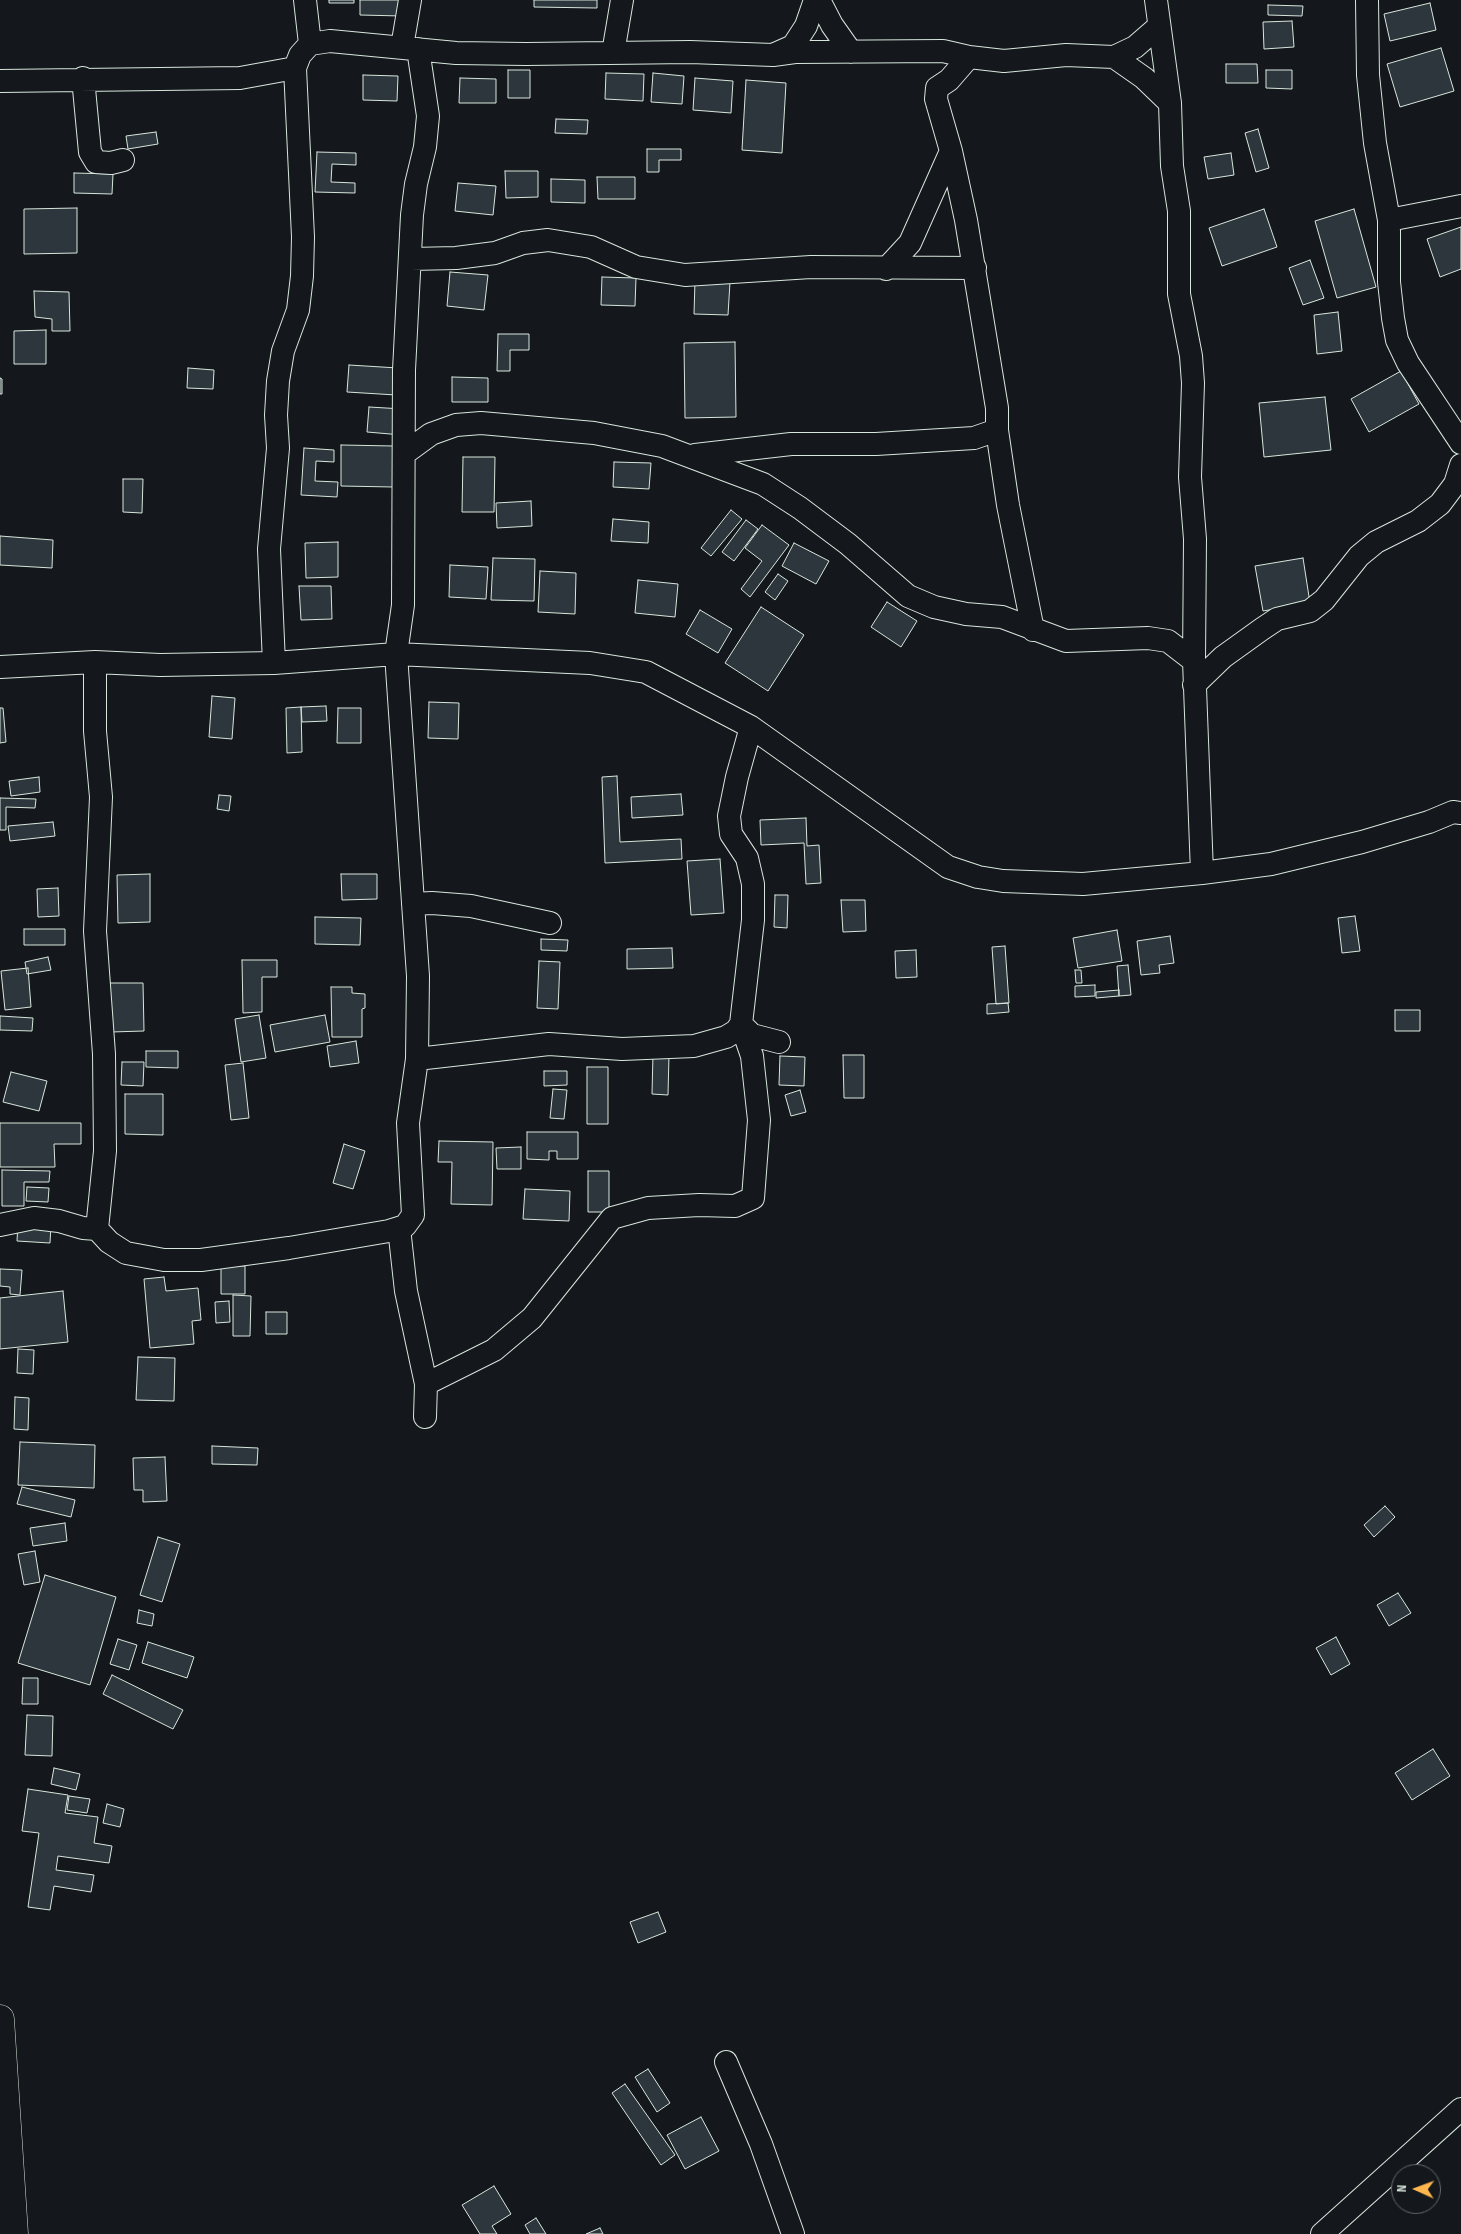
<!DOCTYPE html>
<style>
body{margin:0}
#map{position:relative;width:1461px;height:2234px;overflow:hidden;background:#14181c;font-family:"Sofia Sans Condensed",sans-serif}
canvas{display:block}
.north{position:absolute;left:1391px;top:2164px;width:50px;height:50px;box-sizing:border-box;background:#14181c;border:1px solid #626a69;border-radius:50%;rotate:272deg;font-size:14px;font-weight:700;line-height:20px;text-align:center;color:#d8e6dc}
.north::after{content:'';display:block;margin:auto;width:18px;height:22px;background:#ffb74d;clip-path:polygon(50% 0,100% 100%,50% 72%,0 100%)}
</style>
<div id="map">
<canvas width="1461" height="2234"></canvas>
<div class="north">N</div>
</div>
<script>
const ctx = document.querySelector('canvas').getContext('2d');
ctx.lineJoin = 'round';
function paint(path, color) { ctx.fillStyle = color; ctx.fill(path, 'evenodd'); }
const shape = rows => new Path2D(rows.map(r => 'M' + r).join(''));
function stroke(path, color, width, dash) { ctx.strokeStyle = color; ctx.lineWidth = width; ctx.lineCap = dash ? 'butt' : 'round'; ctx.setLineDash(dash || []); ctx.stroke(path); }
const building = shape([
 [329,0,354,0,354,3,329,3,329,0],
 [360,0,403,0,402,16,360,15,360,0],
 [534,0,597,0,597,8,534,7,534,0],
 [1430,3,1436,30,1390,41,1384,14,1430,3],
 [1268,5,1303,6,1302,16,1268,15,1268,5],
 [1292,21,1294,47,1264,49,1263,22,1292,21],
 [1441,48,1454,91,1400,107,1387,64,1441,48],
 [1226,64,1257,64,1258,83,1226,83,1226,64],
 [508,70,530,70,530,98,508,98,508,70],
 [1266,70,1292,70,1292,89,1266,88,1266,70],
 [606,73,644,74,643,101,605,99,606,73],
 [653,73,684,76,682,104,651,102,653,73],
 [363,75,398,76,397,101,363,100,363,75],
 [460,78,496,79,496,103,459,103,460,78],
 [695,78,733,81,731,113,693,110,695,78],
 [746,80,786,83,782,153,742,150,746,80],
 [556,119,588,120,587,134,555,133,556,119],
 [1258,129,1269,168,1256,172,1245,133,1258,129],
 [156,132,158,144,128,149,126,136,156,132],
 [647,149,681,149,681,160,659,160,659,172,647,172,647,149],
 [317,152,356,153,356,165,332,164,331,182,355,183,355,193,315,192,317,152],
 [1231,153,1234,175,1208,179,1204,157,1231,153],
 [505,171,538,171,538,197,506,198,505,171],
 [74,173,113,174,112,194,74,193,74,173],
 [597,177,635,177,635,199,598,199,597,177],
 [551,179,585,180,585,203,551,202,551,179],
 [458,183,496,186,493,215,455,211,458,183],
 [77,208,77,253,24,254,24,209,77,208],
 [1264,209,1277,247,1222,266,1209,228,1264,209],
 [1354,209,1376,287,1337,298,1315,221,1354,209],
 [1461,227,1461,269,1440,277,1427,239,1461,227],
 [1310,260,1324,298,1303,305,1289,268,1310,260],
 [450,272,488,275,484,310,447,306,450,272],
 [602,277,636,278,635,306,601,305,602,277],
 [695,281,730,282,728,315,694,314,695,281],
 [34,291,69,292,70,331,52,331,52,319,35,317,34,291],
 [1338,312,1342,351,1317,354,1314,315,1338,312],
 [46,330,46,364,14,364,14,331,46,330],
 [498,334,529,334,529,350,510,350,510,371,497,371,498,334],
 [735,342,736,417,685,418,684,343,735,342],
 [349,365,398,368,396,395,347,392,349,365],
 [188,368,214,370,213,389,187,388,188,368],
 [1401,371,1419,404,1369,432,1351,399,1401,371],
 [452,377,488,378,488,402,452,402,452,377],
 [0,378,2,379,2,394,0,394,0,378],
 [1325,397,1331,450,1264,457,1259,403,1325,397],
 [369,407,403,409,402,435,367,432,369,407],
 [341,445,394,446,393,487,341,486,341,445],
 [304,448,334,450,334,462,316,461,315,481,338,482,337,497,301,495,304,448],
 [463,457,495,457,494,512,462,512,463,457],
 [614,462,651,463,649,489,613,487,614,462],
 [123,479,143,479,142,513,123,512,123,479],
 [531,501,532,526,497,528,496,503,531,501],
 [731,510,742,519,711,556,701,548,731,510],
 [613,519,649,522,648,543,611,541,613,519],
 [746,520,758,529,734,561,722,552,746,520],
 [762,525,789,545,750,597,741,589,762,561,745,548,762,525],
 [0,536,53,540,52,568,0,565,0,536],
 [338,542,338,577,306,578,305,543,338,542],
 [794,543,829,561,816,584,782,566,794,543],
 [493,558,535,559,534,601,491,600,493,558],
 [1303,558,1310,603,1263,611,1255,566,1303,558],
 [450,565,488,567,486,599,449,597,450,565],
 [540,571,576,573,575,614,538,612,540,571],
 [778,574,788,581,775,600,765,592,778,574],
 [638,580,678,584,675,617,635,613,638,580],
 [299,586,331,586,332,619,301,620,299,586],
 [887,602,917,621,901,647,871,627,887,602],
 [761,607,804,635,768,691,725,663,761,607],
 [700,610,732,629,718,653,686,634,700,610],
 [212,696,235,698,232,739,209,737,212,696],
 [429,702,459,703,458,739,428,738,429,702],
 [326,706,327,721,302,722,301,707,326,706],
 [301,707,302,752,287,753,286,708,301,707],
 [0,708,3,708,6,742,0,743,0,708],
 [338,708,361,708,361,743,337,743,338,708],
 [617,776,620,842,681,839,682,859,605,863,602,777,617,776],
 [39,777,40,792,11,796,9,781,39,777],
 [681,794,683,815,632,818,631,797,681,794],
 [219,795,231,796,229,811,217,809,219,795],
 [0,798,36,799,35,808,6,807,6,830,0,830,0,798],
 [806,818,807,846,819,845,821,883,806,884,804,843,761,845,760,820,806,818],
 [53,822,55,836,10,841,8,826,53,822],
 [720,859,724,913,691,915,687,861,720,859],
 [150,874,150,922,118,923,117,875,150,874],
 [341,874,377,874,377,899,342,900,341,874],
 [58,888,59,916,38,917,37,889,58,888],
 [775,895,788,895,787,928,774,927,775,895],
 [841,900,865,900,866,931,843,932,841,900],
 [1355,916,1360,951,1342,953,1338,918,1355,916],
 [315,917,361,918,360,945,315,944,315,917],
 [24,929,65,929,65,945,24,945,24,929],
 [1117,930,1122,961,1078,968,1073,938,1117,930],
 [1170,936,1174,963,1159,965,1160,973,1141,975,1137,941,1170,936],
 [541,939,568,940,567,951,541,950,541,939],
 [1005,946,1009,1003,996,1004,992,947,1005,946],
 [672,948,673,968,627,969,627,949,672,948],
 [916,950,917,977,896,978,895,951,916,950],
 [48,957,51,970,27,974,25,962,48,957],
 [242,960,277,960,277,977,262,977,262,1012,243,1013,242,960],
 [539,961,560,962,558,1009,537,1008,539,961],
 [1128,965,1131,995,1119,996,1117,966,1128,965],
 [28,968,31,1007,5,1010,1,971,28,968],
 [1075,970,1081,970,1082,983,1076,983,1075,970],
 [110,983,143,983,144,1031,111,1032,110,983],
 [1095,985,1095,996,1075,997,1075,986,1095,985],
 [331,987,352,987,352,993,365,994,365,1008,362,1009,362,1037,332,1037,331,987],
 [1119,990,1119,996,1096,998,1096,992,1119,990],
 [1008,1003,1009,1012,987,1014,987,1004,1008,1003],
 [1395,1010,1420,1010,1420,1031,1395,1031,1395,1010],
 [259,1015,266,1058,241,1062,235,1019,259,1015],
 [325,1015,330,1042,275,1052,270,1025,325,1015],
 [0,1016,33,1018,32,1031,0,1030,0,1016],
 [356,1041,359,1063,330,1067,327,1046,356,1041],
 [146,1051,178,1051,178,1068,146,1067,146,1051],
 [653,1054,669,1055,668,1095,652,1094,653,1054],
 [843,1055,864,1055,864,1098,844,1098,843,1055],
 [780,1056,805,1057,804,1086,779,1085,780,1056],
 [122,1062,144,1062,143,1086,121,1085,122,1062],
 [243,1063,249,1118,231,1120,225,1065,243,1063],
 [587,1067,608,1067,608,1124,587,1124,587,1067],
 [544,1071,567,1071,567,1085,544,1086,544,1071],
 [11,1072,47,1081,39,1111,3,1102,11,1072],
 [553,1089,567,1090,564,1119,550,1118,553,1089],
 [800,1090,806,1112,791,1116,785,1095,800,1090],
 [125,1094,163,1094,163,1135,125,1134,125,1094],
 [0,1123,81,1123,81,1144,54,1144,55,1167,0,1167,0,1123],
 [527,1132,578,1132,578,1159,557,1159,557,1151,549,1151,549,1160,527,1159,527,1132],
 [439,1141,493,1142,492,1205,451,1204,452,1162,438,1162,439,1141],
 [344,1144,365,1151,353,1189,333,1183,344,1144],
 [521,1147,521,1169,497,1169,496,1148,521,1147],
 [2,1170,50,1171,49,1182,24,1182,24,1206,2,1206,2,1170],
 [588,1171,609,1171,609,1212,588,1212,588,1171],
 [27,1187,49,1188,48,1202,26,1201,27,1187],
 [525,1189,570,1191,569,1221,523,1219,525,1189],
 [18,1223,51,1224,50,1243,17,1241,18,1223],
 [221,1266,245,1266,245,1294,221,1294,221,1266],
 [0,1269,22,1270,20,1295,10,1294,10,1287,0,1286,0,1269],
 [164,1277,166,1291,198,1288,201,1320,192,1321,194,1344,150,1348,144,1279,164,1277],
 [63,1291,68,1342,0,1349,0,1298,63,1291],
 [233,1295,251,1296,250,1336,233,1336,233,1295],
 [229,1301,230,1322,216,1323,215,1302,229,1301],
 [266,1312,287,1312,287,1334,266,1334,266,1312],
 [18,1349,34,1350,33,1374,17,1373,18,1349],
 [138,1357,175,1358,174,1401,136,1400,138,1357],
 [15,1397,29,1398,28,1430,14,1429,15,1397],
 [20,1442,95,1445,94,1488,18,1485,20,1442],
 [212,1446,258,1448,257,1465,212,1464,212,1446],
 [165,1457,167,1501,143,1502,143,1490,134,1490,133,1458,165,1457],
 [22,1487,75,1500,71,1517,17,1504,22,1487],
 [1385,1506,1395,1517,1374,1537,1364,1525,1385,1506],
 [65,1523,67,1541,33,1546,30,1528,65,1523],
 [158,1537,180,1544,162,1602,140,1595,158,1537],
 [35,1551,40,1582,24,1585,18,1554,35,1551],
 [45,1575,116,1597,90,1685,18,1663,45,1575],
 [1398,1593,1411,1613,1389,1626,1377,1605,1398,1593],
 [139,1610,154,1614,152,1626,137,1623,139,1610],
 [1336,1637,1350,1664,1331,1675,1316,1648,1336,1637],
 [118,1639,137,1645,129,1670,110,1664,118,1639],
 [148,1642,194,1657,187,1678,142,1663,148,1642],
 [112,1675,183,1710,173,1729,103,1694,112,1675],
 [23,1678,38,1678,38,1704,22,1704,23,1678],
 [27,1715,53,1716,52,1756,25,1755,27,1715],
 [1433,1749,1450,1776,1412,1800,1395,1773,1433,1749],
 [54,1768,80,1774,76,1790,51,1784,54,1768],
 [28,1789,68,1795,65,1813,98,1817,94,1843,112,1846,109,1863,58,1856,56,1870,94,1875,91,1892,54,1886,50,1910,28,1907,39,1833,22,1831,28,1789],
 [69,1796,90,1799,87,1813,67,1810,69,1796],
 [107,1804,124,1809,120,1827,103,1823,107,1804],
 [658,1912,666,1932,638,1943,630,1922,658,1912],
 [648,2069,670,2103,657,2112,635,2077,648,2069],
 [625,2084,675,2155,661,2165,612,2093,625,2084],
 [701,2117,719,2151,685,2169,667,2135,701,2117],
 [494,2186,511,2214,492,2226,497,2234,480,2234,462,2205,494,2186],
 [536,2218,546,2234,530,2234,525,2225,536,2218],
 [600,2228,603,2234,586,2234,600,2228]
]);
paint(building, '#2c363c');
stroke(building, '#d8e6dc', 1);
const minor = shape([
 [305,0,310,44],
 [819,0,832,25,851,52],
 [1156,0,1170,103,1172,166,1179,211,1179,294,1191,356,1193,383,1190,477,1195,539,1194,661,1202,873],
 [1367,0,1368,75,1375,143,1389,220,1389,282,1393,318,1397,340,1408,363,1461,443],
 [402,47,410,0],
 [613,53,622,0],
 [775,54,793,46,806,26,815,0],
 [969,57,949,80,937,88,936,99,951,151,966,220,997,408,997,430,1008,505,1033,630],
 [1114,57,1144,78,1170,103],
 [83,78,90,152,96,162,111,163,123,160],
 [0,81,240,78,295,68,300,55,310,44,330,41,456,53,526,54,690,52,773,55,795,52,943,51,969,57,1004,61,1066,55,1114,57,1135,47,1158,27],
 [1389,220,1461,206],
 [411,259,456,258,495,253,523,243,548,240,591,247,636,267,685,275,811,267,975,268],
 [886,269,910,243,951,151],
 [405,453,431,434,456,425,481,423,594,433,662,446,763,484,800,508,848,544,908,596,934,607,966,614,1002,617,1066,641,1148,638,1168,641,1194,661],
 [695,455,791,444,876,444,974,438,997,430],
 [95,662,95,731,101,797,95,931,104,1054,105,1151,97,1229],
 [274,663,269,549,278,448,276,415,278,381,283,351,298,310,302,276,303,237,295,68],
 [0,667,95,662,160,665,274,663,396,654,590,663,646,672,751,727,948,867,978,877,1003,881,1083,884,1202,873,1271,864,1362,842,1429,822,1453,812,1461,813],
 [1194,685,1223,657,1262,629,1277,619,1310,611,1324,600,1359,556,1376,542,1418,521,1440,504,1455,484,1461,465],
 [413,904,432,903,471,906,550,923],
 [741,1024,752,1035,779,1042],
 [417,1059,549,1044,622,1049,694,1046,726,1037,736,1031,741,1024,753,920,753,884,747,858,731,834,729,816,737,777,751,727],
 [0,1225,34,1218,59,1221,83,1228,97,1229,109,1242,126,1253,164,1260,201,1260,289,1248,389,1231,405,1226,413,1215,408,1123,417,1059,418,976,396,654,403,605,404,370,412,215,416,184,425,147,428,116,418,49],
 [399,1228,406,1291,426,1384,425,1417],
 [426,1384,494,1350,532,1318,612,1218,648,1208,699,1205,735,1206,753,1198,759,1120,752,1056,741,1024],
 [726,2062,761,2144,793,2234],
 [1322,2234,1461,2109]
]);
const major = shape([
 [0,2019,14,2234]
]);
stroke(minor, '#d8e6dc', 24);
stroke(major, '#d8e6dc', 29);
stroke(minor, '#14181c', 22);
stroke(major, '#14181c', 28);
</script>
